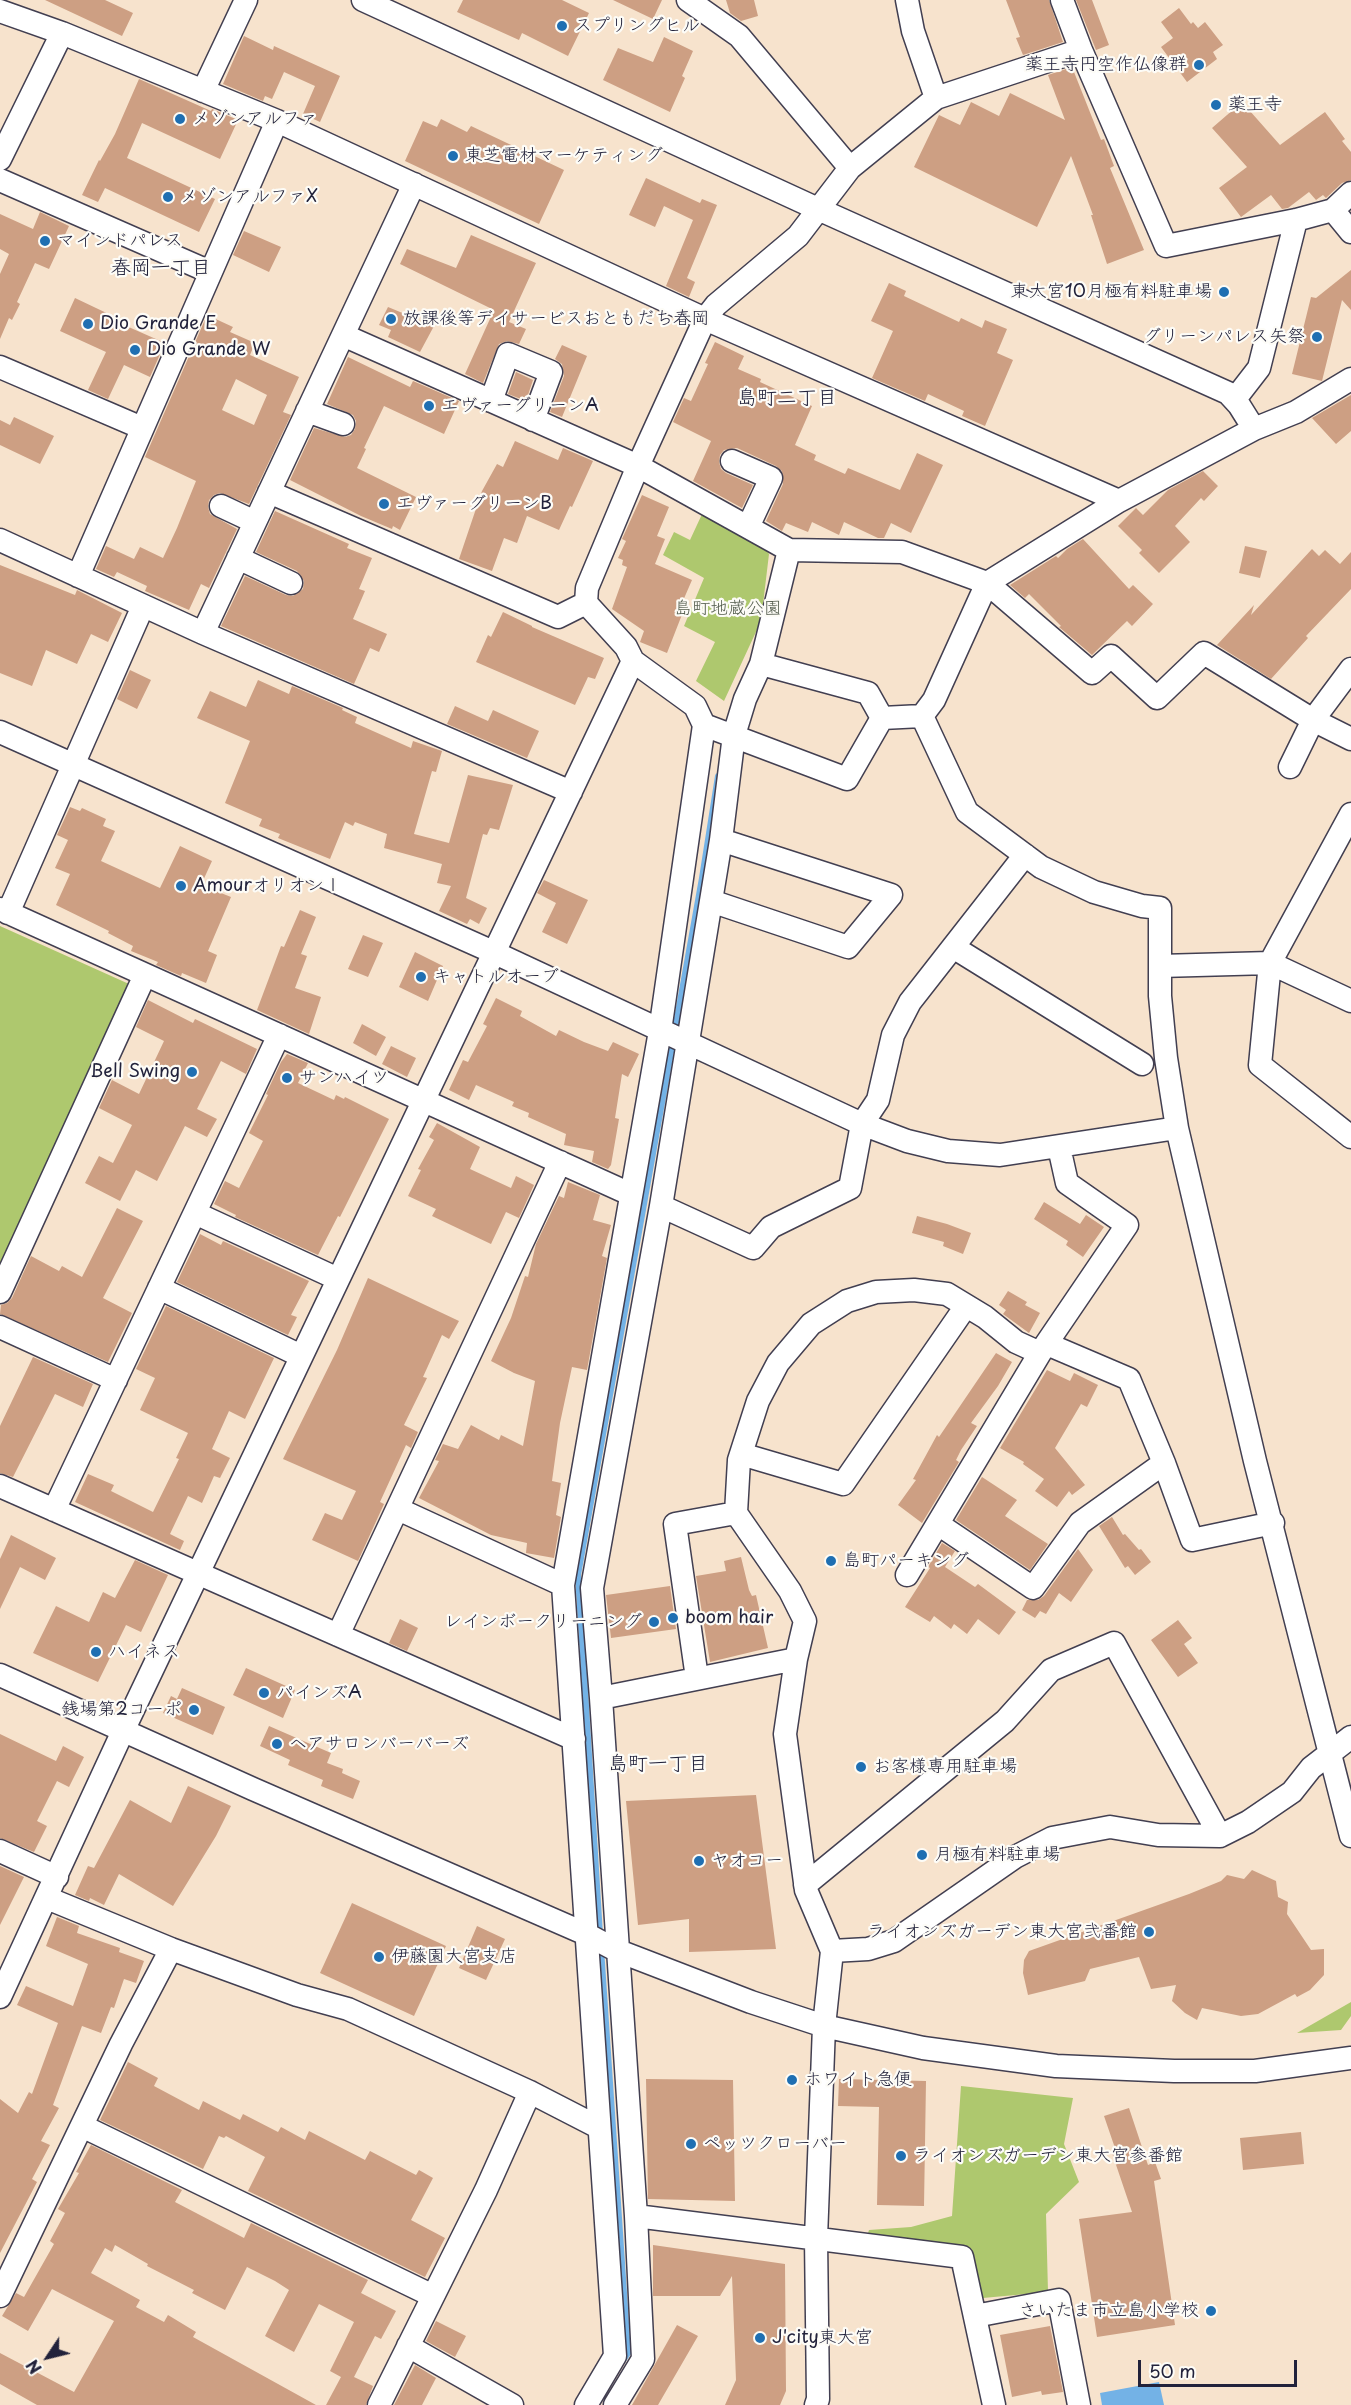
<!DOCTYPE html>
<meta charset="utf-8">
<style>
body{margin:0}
#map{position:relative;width:1351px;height:2405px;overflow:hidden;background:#f7e3cd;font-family:"Playpen Sans",sans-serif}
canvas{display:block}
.north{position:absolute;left:18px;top:2327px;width:60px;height:60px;-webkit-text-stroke:4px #fdfcf7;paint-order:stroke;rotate:235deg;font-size:16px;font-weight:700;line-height:24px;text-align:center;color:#22223b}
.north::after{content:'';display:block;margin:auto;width:21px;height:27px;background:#22223b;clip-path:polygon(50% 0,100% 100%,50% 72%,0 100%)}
.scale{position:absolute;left:1138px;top:2360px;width:159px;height:27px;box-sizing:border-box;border:3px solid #22223b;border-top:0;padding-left:8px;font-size:18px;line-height:21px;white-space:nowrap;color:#22223b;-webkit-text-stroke:4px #fdfcf7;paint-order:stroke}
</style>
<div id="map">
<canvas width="1351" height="2405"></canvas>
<div class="north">N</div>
<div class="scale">50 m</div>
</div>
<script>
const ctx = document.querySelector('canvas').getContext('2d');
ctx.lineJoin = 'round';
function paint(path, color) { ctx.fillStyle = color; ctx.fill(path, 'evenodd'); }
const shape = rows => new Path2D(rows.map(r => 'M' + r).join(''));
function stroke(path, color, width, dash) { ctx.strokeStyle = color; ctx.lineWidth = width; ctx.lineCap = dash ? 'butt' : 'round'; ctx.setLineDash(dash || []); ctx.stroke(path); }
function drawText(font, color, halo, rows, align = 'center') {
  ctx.font = font + ' "Playpen Sans","Klee One",sans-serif'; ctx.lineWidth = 4.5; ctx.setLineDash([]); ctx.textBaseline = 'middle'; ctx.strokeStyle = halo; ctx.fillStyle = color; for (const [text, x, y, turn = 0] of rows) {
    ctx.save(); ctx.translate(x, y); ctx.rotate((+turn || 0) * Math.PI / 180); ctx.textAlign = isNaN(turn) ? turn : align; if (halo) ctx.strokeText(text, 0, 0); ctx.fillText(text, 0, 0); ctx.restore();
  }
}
paint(shape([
 [703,512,762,544,769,554,761,621,724,701,696,681,715,642,684,626,704,578,663,555,674,532,690,540],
 [0,926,129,984,0,1265],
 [1351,2002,1351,2016,1341,2030,1297,2033],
 [961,2086,1073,2098,1064,2144,1079,2182,1046,2214,1048,2292,983,2298,971,2251,867,2236,869,2230,911,2227,952,2216]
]), '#aec86e');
paint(shape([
 [1159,2382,1164,2405,1102,2405,1100,2393]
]), '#73b2e6');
stroke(shape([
 [600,1935,578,1575,702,878,718,776],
 [601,1948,628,2353,622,2362]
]), '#73b2e6', 6);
paint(shape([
 [45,0,105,0,133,13,122,36],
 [463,0,562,0,589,13,568,56,522,33,519,40,457,12],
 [613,0,662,0,653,19],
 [726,0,754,0,758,16,741,21,730,13],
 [1006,0,1049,0,1063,42,1023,55,1016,38,1020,37],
 [1076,0,1092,0,1109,45,1096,50],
 [1179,8,1191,24,1193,22,1198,28,1205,22,1223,45,1213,52,1217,59,1187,82,1161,47,1173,38,1161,22],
 [244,36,273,50,274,46,340,76,320,122,303,114,315,86,284,72,272,99,265,96,263,101,223,84],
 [664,37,693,51,682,76,685,78,670,112,603,80,618,48,653,62],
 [1072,67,1101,140,1104,139,1114,166,1110,168,1144,250,1107,264,1091,215,1093,215,1071,156,1037,227,914,167,939,115,960,125,971,102,999,116,1010,93,1065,120,1048,75],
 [139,79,211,111,212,109,238,120,220,159,142,123,127,158,215,199,199,232,105,188,98,202,82,195,99,160,100,161,115,134],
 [1242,102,1280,145,1325,112,1345,139,1342,141,1351,152,1351,180,1342,183,1326,198,1323,195,1316,200,1309,192,1288,208,1282,209,1271,195,1241,217,1219,188,1247,167,1212,128],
 [441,119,467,132,471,126,564,170,539,224,405,161,423,121,437,127],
 [646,178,700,203,702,199,717,205,687,278,695,282,689,297,666,286,693,220,664,206,655,227,629,215],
 [40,212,69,226,49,269,35,263,17,302,20,304,12,320,9,318,0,339,0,274,9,254,0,249,0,214,33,229],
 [244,231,281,247,269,272,233,255],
 [471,235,536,263,509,322,526,329,519,344,507,341,499,344,483,383,465,374,494,310,400,264,407,249,456,268],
 [1351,270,1351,310,1342,300,1322,381,1292,374,1311,297,1316,298],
 [889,283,906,291,904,296,959,322,961,318,982,328,985,320,1007,329,997,353,1013,360,985,426,962,416,964,411,928,394,925,401,872,378,893,331,871,321],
 [75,298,117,318,115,321,165,343,150,377,124,365,108,399,88,390,106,352,60,331],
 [388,307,434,326,420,352,388,337,391,330,379,325],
 [207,315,233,327,230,332,255,343,250,355,299,377,283,412,291,415,249,504,220,493,214,495,209,500,208,507,210,514,237,529,209,588,201,584,189,610,145,591,147,586,117,572,114,577,96,569,106,546,134,559,140,547,163,558,177,528,196,481,145,457],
 [236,379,267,395,254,425,222,410],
 [715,342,744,356,738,369,761,379,760,382,812,406,795,445,816,455,814,460,845,474,848,468,900,490,917,453,943,465,911,533,891,523,884,538,878,538,844,522,839,535,812,522,808,532,786,523,782,531,766,521,783,484,782,471,776,466,737,448,724,450,720,455,719,462,721,469,726,473,753,485,742,508,693,481,711,441,673,422,684,398,691,401,708,364,705,363],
 [562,345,587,356,562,417,550,412,564,376,562,364,555,359],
 [348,357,410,387,413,381,459,401,444,434,384,406,364,448,366,449,357,468,416,497,400,530,393,526,392,529,361,516,290,480,314,428,345,437,351,435,355,429,356,421,353,415,327,404],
 [516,372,533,380,526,401,508,394],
 [1351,395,1351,431,1336,444,1312,418],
 [14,417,54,436,40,464,0,445,0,420,10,425],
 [515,441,558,460,563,448,593,461,572,507,570,506,559,530,527,516,517,543,504,538,492,571,459,559,482,491,497,464,503,467],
 [1203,471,1218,486,1204,501,1201,498,1175,526,1190,542,1159,573,1139,553,1142,550,1118,526,1136,508,1143,515,1168,490],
 [642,495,669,507,657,536,665,539,655,564,692,580,679,610,683,612,667,653,640,642,644,631,612,609,627,567,622,565,623,560,618,558,626,541,622,539],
 [275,511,349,544,347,548,372,558,359,589,365,591,353,619,387,634,379,652,370,648,354,684,221,626,245,576,286,595,293,596,303,589,304,581,297,571,256,552],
 [1083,539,1129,589,1133,585,1153,604,1132,626,1127,621,1092,655,1059,627,1061,626,1029,594,1025,598,1010,585,1056,556,1058,558,1067,549],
 [1245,546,1267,551,1260,578,1239,573],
 [1312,549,1319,556,1325,550,1340,564,1351,552,1351,589,1306,636,1308,638,1271,679,1217,645,1254,605,1251,615],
 [0,565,75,595,77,590,122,613,108,642,91,634,77,664,46,650,32,686,0,673],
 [503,612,532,626,532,627,604,658,595,679,588,677,575,705,476,662,488,635,491,637],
 [130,670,151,680,137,709,117,699],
 [258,680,289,694,292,686,343,708,342,710,357,717,355,723,411,748,413,741,442,751,436,772,432,771,414,834,449,843,468,775,513,785,499,830,490,828,487,835,483,834,466,898,487,908,479,924,470,919,467,924,439,911,451,886,437,883,442,864,384,848,387,834,355,822,353,826,345,822,330,859,278,838,280,834,259,826,262,819,225,803,250,741,197,718,210,691,246,707],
 [455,706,488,721,493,710,539,731,527,758,447,724],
 [70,807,80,811,82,808,106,819,103,826,115,831,101,861,160,888,180,846,212,861,201,885,231,897,208,951,217,955,206,983,182,973,181,976,156,965,158,962,131,951,133,946,108,933,109,931,56,905,70,874,55,868,68,840,57,835],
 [544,880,588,900,567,944,542,932,556,903,537,893],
 [300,910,316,917,301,954,307,956,295,988,321,997,309,1034,257,1010,281,946,284,947],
 [363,935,383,943,368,977,348,969],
 [415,952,443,966,428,1001,399,987],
 [496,998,522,1011,520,1016,556,1036,559,1030,584,1042,608,1051,613,1042,639,1054,628,1077,622,1074,615,1118,619,1119,611,1165,608,1169,592,1162,594,1151,564,1145,566,1134,528,1117,529,1113,512,1106,514,1102,476,1085,469,1100,449,1090,463,1060,468,1062,487,1026,483,1024],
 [148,1000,193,1023,195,1019,257,1049,246,1074,221,1061,197,1109,217,1119,207,1137,185,1126,157,1181,136,1170,120,1201,85,1183,99,1156,113,1163,132,1125,99,1108,112,1080,139,1094,164,1041,136,1027],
 [362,1024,386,1037,376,1056,353,1043],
 [391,1046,416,1058,407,1077,382,1064],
 [287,1054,308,1063,298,1083,334,1100,336,1095,344,1099,345,1097,389,1119,340,1217,338,1216,318,1255,235,1217,236,1215,214,1204,225,1181,239,1188,263,1141,249,1133,268,1095,266,1094,281,1062],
 [437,1123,480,1147,470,1169,511,1188,516,1176,534,1185,519,1218,506,1212,491,1244,432,1216,436,1209,408,1196,421,1170,418,1169,434,1140,429,1137],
 [568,1182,600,1195,593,1220,611,1225,602,1256,607,1258,587,1370,572,1367,560,1423,552,1481,561,1483,556,1515,561,1517,554,1558,526,1553,527,1543,491,1535,419,1498,439,1461,435,1460,443,1444,458,1449,471,1425,499,1440,501,1435,523,1446,535,1381,514,1373,491,1361,511,1318,525,1276,528,1277,536,1244,559,1196,564,1198],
 [1044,1202,1080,1224,1086,1215,1104,1227,1083,1257,1066,1245,1068,1241,1034,1219],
 [117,1208,143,1221,103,1298,132,1313,108,1362,0,1314,1,1305,7,1303,12,1298,31,1256,59,1271,62,1266,82,1277],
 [917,1216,947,1224,971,1233,963,1254,943,1246,944,1242,912,1233],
 [200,1234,221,1245,223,1241,309,1281,291,1315,297,1317,288,1335,177,1282],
 [368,1278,459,1321,449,1339,442,1335,423,1377,427,1378,404,1425,418,1432,411,1448,406,1445,380,1502,384,1504,358,1561,312,1540,325,1513,342,1520,356,1491,283,1459,337,1350],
 [1008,1291,1027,1302,1025,1305,1040,1313,1029,1333,1003,1314,1006,1310,999,1305],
 [166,1306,274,1358,245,1419,229,1411,212,1449,230,1458,220,1478,214,1476,202,1503,188,1496,170,1534,184,1541,180,1550,75,1502,88,1474,114,1485,111,1491,153,1512,179,1459,176,1458,188,1433,140,1410,155,1378,136,1369],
 [996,1353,1012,1362,998,1386,971,1423,977,1426,961,1450,956,1460,959,1462,922,1523,898,1505,916,1480,913,1479,937,1435,939,1437],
 [33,1357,93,1384,83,1407,55,1394,13,1477,0,1473,0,1426],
 [1047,1370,1070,1381,1074,1373,1098,1385,1087,1407,1081,1404,1055,1448,1085,1485,1072,1495,1069,1491,1057,1507,1035,1491,1044,1479,1023,1464,1024,1462,1000,1448],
 [982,1477,1017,1500,1005,1516,1048,1544,1030,1570,956,1520],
 [1112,1517,1123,1535,1125,1534,1139,1550,1141,1549,1151,1562,1135,1575,1128,1566,1125,1568,1099,1526],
 [11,1535,56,1558,45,1580,20,1567,0,1609,0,1559],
 [942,1543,955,1551,945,1567,975,1587,978,1584,1016,1612,999,1635,978,1619,967,1634,954,1624,951,1629,934,1616,930,1622,905,1607,930,1568,928,1567],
 [1078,1549,1093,1570,1071,1602,1059,1593,1046,1614,1040,1611,1035,1618,1022,1610,1027,1600,1038,1600,1044,1596],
 [741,1557,749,1590,752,1596,756,1595,768,1648,710,1662,696,1576,726,1571,724,1561],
 [135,1560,168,1575,141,1632,126,1625,98,1682,33,1653,56,1606,89,1622,103,1592,115,1598],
 [670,1586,676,1629,611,1638,606,1595],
 [400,1619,418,1628,407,1651,389,1643],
 [1178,1620,1192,1638,1184,1644,1198,1663,1178,1677,1151,1640],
 [246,1668,295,1690,283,1718,233,1695],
 [182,1688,225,1707,213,1735,163,1713,171,1696,177,1699],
 [269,1726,331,1753,327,1763,343,1769,342,1773,360,1781,353,1799,321,1786,323,1780,288,1765,290,1760,260,1746],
 [0,1734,56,1761,63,1746,84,1757,69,1787,57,1781,37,1821,47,1826,34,1852,0,1838],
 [188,1786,231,1806,216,1836,173,1906,119,1874,104,1905,90,1898,89,1901,75,1895,88,1866,94,1868,130,1800,171,1823],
 [756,1795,776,1949,689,1952,689,1919,638,1925,626,1801],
 [0,1866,24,1877,0,1925],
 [1252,1870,1276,1881,1278,1897,1288,1902,1287,1914,1311,1950,1324,1949,1324,1975,1310,1990,1297,1997,1295,1994,1258,2014,1241,2016,1202,2008,1197,2020,1185,2013,1172,2001,1176,1985,1151,1989,1139,1957,1090,1969,1085,1981,1028,1995,1023,1973,1024,1960,1029,1951,1189,1894,1221,1881,1227,1875,1244,1879],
 [352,1903,446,1946,414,2016,320,1973],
 [57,1917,79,1926,77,1933,120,1948,119,1952,144,1961,136,1983,124,1979,114,2008,111,2007,101,2033,82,2026,53,2105,59,2108,41,2141,50,2145,32,2179,37,2182,0,2253,0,2099,18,2113,29,2092,32,2094,58,2023,17,2005,26,1986,73,2006,88,1964,46,1946],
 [477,1926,505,1939,486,1980,459,1968],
 [128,2062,158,2078,154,2086,199,2110,203,2101,240,2120,243,2114,278,2132,281,2127,305,2140,309,2131,365,2160,370,2151,416,2175,419,2170,433,2178,411,2220,445,2238,425,2277,248,2191,265,2157,226,2136,224,2138,219,2136,203,2169,100,2120],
 [646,2079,733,2080,735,2201,648,2199],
 [839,2079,926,2081,924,2206,877,2205,879,2107,838,2106],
 [1129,2108,1148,2165,1155,2162,1161,2179,1154,2181,1175,2325,1097,2337,1079,2219,1132,2212,1112,2153,1116,2151,1104,2116],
 [1301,2132,1304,2164,1243,2170,1240,2138],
 [91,2145,182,2190,175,2202,244,2238,251,2223,368,2280,361,2293,396,2311,381,2339,375,2336,354,2377,373,2386,366,2405,326,2405,341,2377,330,2371,354,2322,319,2304,294,2352,265,2336,289,2290,275,2281,247,2267,225,2310,192,2293,194,2290,147,2266,148,2264,115,2245,112,2252,105,2248,91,2273,140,2300,136,2307,164,2322,168,2315,196,2332,193,2337,316,2405,37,2405,0,2384,0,2353,74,2392,114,2321,52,2289,28,2331,2,2316,16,2293,24,2297,54,2244,50,2241,65,2213,58,2209,79,2173,76,2172],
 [653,2245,785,2264,786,2391,780,2405,725,2405,736,2380,732,2276,720,2296,653,2296],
 [436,2321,466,2336,455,2357,426,2341],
 [677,2325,698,2336,658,2405,632,2405],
 [1050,2326,1063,2392,1042,2395,1041,2391,1012,2397,1000,2335],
 [415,2365,436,2378,422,2405,394,2405]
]), '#cd9f83');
const minor = shape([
 [363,0,818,209,1228,393,1239,405,1254,429],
 [688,0,739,36,850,168,798,236,716,305,705,319,638,466,587,588,586,603,626,647,633,661,695,706,704,725,847,779,882,718,922,716],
 [907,0,913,31,936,98],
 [1062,0,1081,50,1166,246,1296,220,1333,210,1351,193],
 [0,11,62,33,277,121,705,319,1119,501],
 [203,91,246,0],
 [0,159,62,33],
 [850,168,936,98,1081,50],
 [0,180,210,272],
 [1333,210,1351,232],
 [343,335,638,466,789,550,902,552,987,583,1092,673,1111,656,1157,698,1204,653,1313,720,1351,739],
 [0,367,142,428],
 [1351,379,1296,412,1254,429,1119,501,987,583,934,700,922,716,967,812,1041,867,1094,892,1142,906,1160,908,1160,996,1166,1058,1177,1128,1255,1461,1351,1836],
 [1235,399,1259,368,1296,220],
 [491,401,508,354,551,372,533,420],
 [307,411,343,424],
 [732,461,771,478,748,527],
 [269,492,558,617,586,603],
 [221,506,255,522],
 [0,540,203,633,571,792],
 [238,558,291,583],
 [78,576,277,121],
 [203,633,414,184],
 [761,664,868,693,882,718],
 [0,732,493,952,862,1124,907,1141,948,1151,1000,1155,1177,1128],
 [1290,767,1313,720,1351,669],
 [1351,814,1270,963,1260,1065,1351,1137],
 [711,901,848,947,891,895,721,840],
 [0,909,630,1194],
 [8,913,143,606],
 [953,947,1142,1064],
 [1160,966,1270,963,1351,1001],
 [661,1206,753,1248,771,1227,850,1188,862,1124,878,1100,893,1035,910,1002,1025,855],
 [195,1213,338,1279],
 [159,1288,301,1356],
 [0,1292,145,975],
 [0,1327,116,1380],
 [1047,1344,1129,1379,1164,1463,1192,1540,1273,1523],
 [741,1454,843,1484,966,1306],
 [0,1486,574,1739],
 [398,1509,563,1585],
 [54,1510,279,1035],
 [938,1524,1033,1588,1080,1523,1164,1463],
 [907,1575,1040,1353,1127,1225,1067,1183,1059,1147],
 [338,1635,560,1162],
 [0,1675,253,1789,586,1934,616,1950,751,2002,824,2026,923,2048,1056,2066,1174,2071,1255,2071,1351,2058],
 [697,1678,675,1524,736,1513],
 [601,1698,796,1659],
 [0,1851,57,1877],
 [805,1885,1005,1721,1051,1670,1114,1643,1220,1836],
 [47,1898,171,1949,297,1995,348,2009,530,2092,598,2127],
 [832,1951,868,1949,894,1941,1015,1857,1052,1838,1110,1827,1158,1835,1220,1836,1248,1822,1292,1792,1311,1768,1351,1737],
 [0,1997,123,1731,633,661],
 [82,2126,433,2296],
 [636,2216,962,2257,994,2405],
 [0,2296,121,2044,171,1949],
 [975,2316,1059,2300,1079,2405],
 [408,2346,512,2405],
 [379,2405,486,2190,530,2092],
 [586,2405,615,2356,563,1585,660,1031,704,725],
 [615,2405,643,2359,636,2216,601,1698,592,1588,661,1206,721,840,734,735,745,699,761,664,789,550],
 [816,2405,818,2399,816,2238,824,2026,832,1951,806,1890,785,1734,796,1659,805,1621,790,1591,736,1513,739,1460,758,1401,778,1363,811,1324,847,1301,876,1292,914,1290,947,1294,985,1317,1016,1342,1040,1353]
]);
stroke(minor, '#423f51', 25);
stroke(minor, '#fff', 22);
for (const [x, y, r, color] of [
 [562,26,6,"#1f6fb2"],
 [1199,65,6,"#1f6fb2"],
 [1216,105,6,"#1f6fb2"],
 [180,119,6,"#1f6fb2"],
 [453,156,6,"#1f6fb2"],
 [168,197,6,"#1f6fb2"],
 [45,241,6,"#1f6fb2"],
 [1224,292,6,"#1f6fb2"],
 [391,319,6,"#1f6fb2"],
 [88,324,6,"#1f6fb2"],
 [1317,337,6,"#1f6fb2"],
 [135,350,6,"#1f6fb2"],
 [429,406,6,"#1f6fb2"],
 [384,504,6,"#1f6fb2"],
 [181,886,6,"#1f6fb2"],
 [421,977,6,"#1f6fb2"],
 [192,1072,6,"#1f6fb2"],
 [287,1078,6,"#1f6fb2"],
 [831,1561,6,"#1f6fb2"],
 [673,1618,6,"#1f6fb2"],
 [654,1622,6,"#1f6fb2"],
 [96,1652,6,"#1f6fb2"],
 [264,1693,6,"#1f6fb2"],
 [194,1710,6,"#1f6fb2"],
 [277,1744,6,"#1f6fb2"],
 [861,1767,6,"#1f6fb2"],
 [922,1855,6,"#1f6fb2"],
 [699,1861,6,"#1f6fb2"],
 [1149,1932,6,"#1f6fb2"],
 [379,1957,6,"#1f6fb2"],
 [792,2080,6,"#1f6fb2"],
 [691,2144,6,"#1f6fb2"],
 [901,2156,6,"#1f6fb2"],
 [1211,2311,6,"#1f6fb2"],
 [760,2338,6,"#1f6fb2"]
]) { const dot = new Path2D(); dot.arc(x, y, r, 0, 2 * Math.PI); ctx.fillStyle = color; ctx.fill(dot); stroke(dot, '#fdfcf7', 2); }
drawText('18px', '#22223b', '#fdfcf7', [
 ["スプリングヒル",574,26],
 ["薬王寺円空作仏像群",1187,65,"right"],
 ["薬王寺",1228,105],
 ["メゾンアルファ",192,119],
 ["東芝電材マーケティング",465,156],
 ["メゾンアルファX",180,197],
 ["マインドパレス",57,241],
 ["東大宮10月極有料駐車場",1212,292,"right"],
 ["放課後等デイサービスおともだち春岡",403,319],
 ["Dio Grande E",100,324],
 ["グリーンパレス矢祭",1305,337,"right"],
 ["Dio Grande W",147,350],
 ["エヴァーグリーンA",441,406],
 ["エヴァーグリーンB",396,504],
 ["AmourオリオンⅠ",193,886],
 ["キャトルオーブ",433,977],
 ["Bell Swing",180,1072,"right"],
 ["サンハイツ",299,1078],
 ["島町パーキング",843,1561],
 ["boom hair",685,1618],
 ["レインボークリーニング",642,1622,"right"],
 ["ハイネス",108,1652],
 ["パインズA",276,1693],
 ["銭場第2コーポ",182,1710,"right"],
 ["ヘアサロンバーバーズ",289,1744],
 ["お客様専用駐車場",873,1767],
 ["月極有料駐車場",934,1855],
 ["ヤオコー",711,1861],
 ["ライオンズガーデン東大宮弐番館",1137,1932,"right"],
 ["伊藤園大宮支店",391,1957],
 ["ホワイト急便",804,2080],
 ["ペッツクローバー",703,2144],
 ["ライオンズガーデン東大宮参番館",913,2156],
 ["さいたま市立島小学校",1199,2311,"right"],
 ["J'city東大宮",772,2338]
], 'left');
drawText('18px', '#535c4d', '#fdfcf7', [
 ["島町地蔵公園",728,609]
]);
drawText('20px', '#22223b', '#fdfcf7', [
 ["春岡一丁目",161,268],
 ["島町二丁目",787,398],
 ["島町一丁目",658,1764]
]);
</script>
